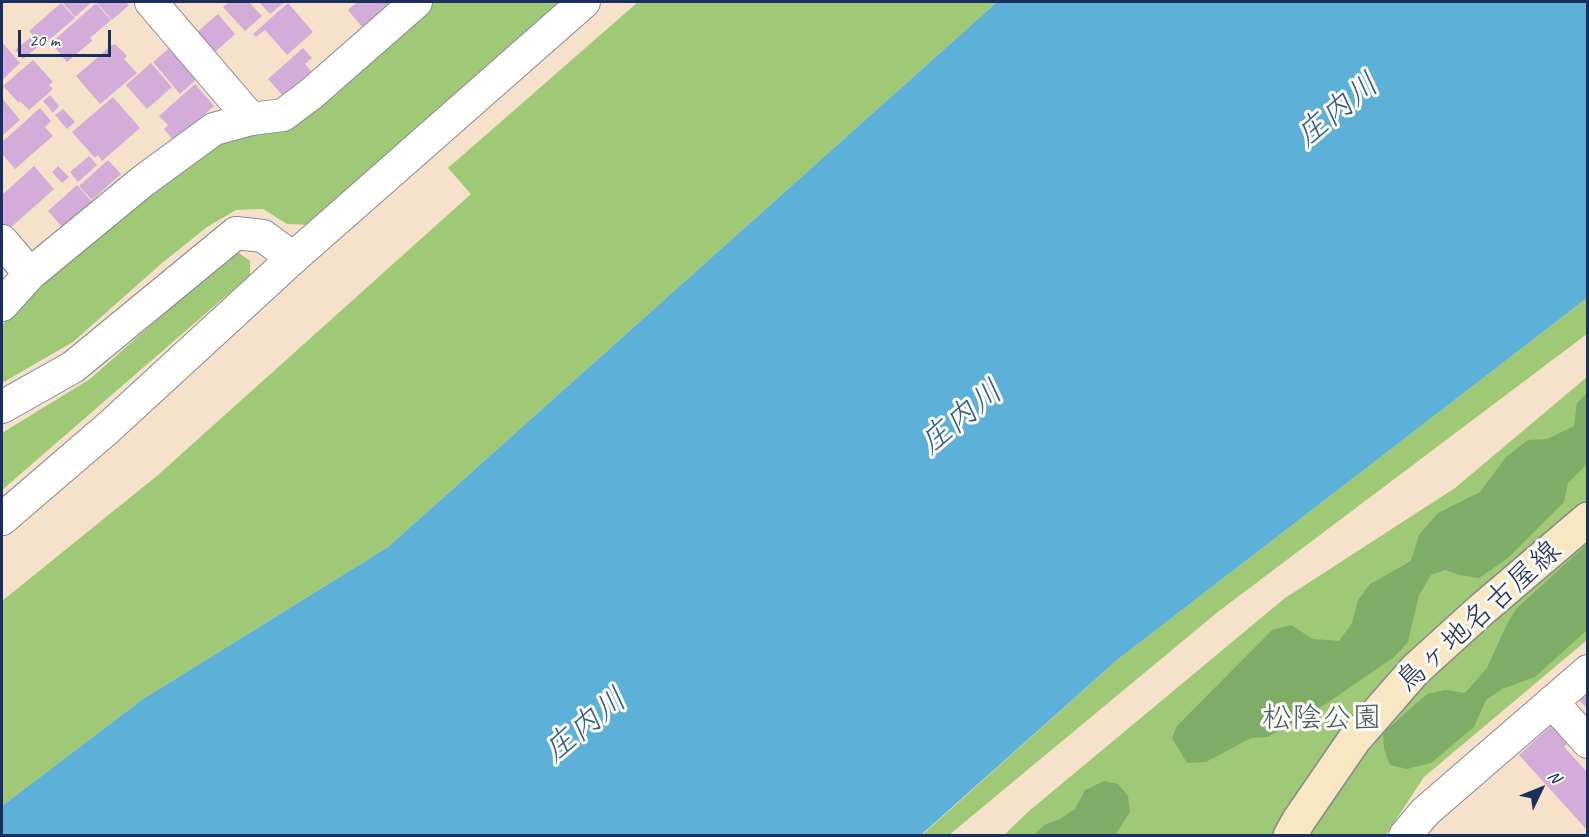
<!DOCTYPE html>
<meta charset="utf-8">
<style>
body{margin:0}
#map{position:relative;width:1589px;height:837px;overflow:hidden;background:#f6e2ca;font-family:Caveat,sans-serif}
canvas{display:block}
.frame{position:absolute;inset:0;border:3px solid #1b2f5e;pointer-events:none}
.north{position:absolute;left:1511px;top:759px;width:60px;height:60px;-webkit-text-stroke:4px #fdfcf7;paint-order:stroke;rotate:47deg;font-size:16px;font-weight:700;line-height:24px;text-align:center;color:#1b2f5e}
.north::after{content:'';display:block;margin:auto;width:21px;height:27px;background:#1b2f5e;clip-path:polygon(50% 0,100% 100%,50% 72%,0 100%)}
.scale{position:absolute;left:18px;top:30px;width:93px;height:27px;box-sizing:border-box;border:3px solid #1b2f5e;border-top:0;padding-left:8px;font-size:18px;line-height:21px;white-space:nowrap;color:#1b2f5e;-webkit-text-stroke:4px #fdfcf7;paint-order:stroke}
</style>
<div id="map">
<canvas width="1589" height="837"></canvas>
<div class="frame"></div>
<div class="north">N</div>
<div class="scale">20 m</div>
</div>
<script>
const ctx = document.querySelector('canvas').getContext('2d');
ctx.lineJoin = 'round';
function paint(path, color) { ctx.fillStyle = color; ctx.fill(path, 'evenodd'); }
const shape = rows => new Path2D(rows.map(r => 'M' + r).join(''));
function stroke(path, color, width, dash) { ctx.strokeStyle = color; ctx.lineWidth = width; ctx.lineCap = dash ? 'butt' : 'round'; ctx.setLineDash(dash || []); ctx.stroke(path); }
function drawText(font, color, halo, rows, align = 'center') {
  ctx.font = font + ' Caveat,"Klee One",sans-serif'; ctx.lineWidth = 6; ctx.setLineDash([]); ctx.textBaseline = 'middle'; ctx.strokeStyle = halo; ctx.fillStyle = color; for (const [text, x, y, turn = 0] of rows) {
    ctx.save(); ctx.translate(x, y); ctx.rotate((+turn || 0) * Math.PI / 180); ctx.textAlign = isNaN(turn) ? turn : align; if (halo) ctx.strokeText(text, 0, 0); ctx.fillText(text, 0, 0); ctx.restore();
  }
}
paint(shape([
 [433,2,573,2,317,225,287,224,263,209,236,210,207,227,162,263,73,342,2,383,2,325,49,274,175,169,386,43],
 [638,2,997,2,388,547,143,699,2,806,2,601,158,475,471,194,448,168],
 [239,253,250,261,250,275,2,490,2,433,90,379,229,256],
 [1587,298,1587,334,1219,611,949,835,921,836,1117,660],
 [1587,377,1587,640,1424,777,1386,835,1003,836,1029,811,1285,598,1455,488]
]), '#9fc976');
paint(shape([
 [1587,393,1587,464,1568,483,1564,502,1508,558,1479,578,1460,575,1445,570,1431,575,1419,595,1408,642,1394,657,1326,704,1268,737,1251,738,1206,762,1187,763,1172,738,1177,726,1272,630,1291,625,1313,639,1339,641,1352,623,1358,600,1370,584,1411,561,1419,535,1438,513,1480,492,1506,457,1528,440,1547,439,1574,426,1577,403],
 [1587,544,1587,630,1535,677,1502,689,1486,700,1474,727,1431,763,1407,769,1390,765,1384,749,1383,733,1427,694,1445,690,1465,693,1487,668,1505,628,1516,609],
 [1104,781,1118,784,1128,796,1130,812,1117,832,1118,835,1034,835,1044,825,1060,819,1075,809,1085,790]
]), '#7fad67');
paint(shape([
 [997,2,1587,2,1587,298,1117,660,921,835,2,835,2,806,143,699,388,547]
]), '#5db0d8');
paint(shape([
 [62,2,92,2,75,17],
 [98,2,126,2,129,5,112,20,97,3],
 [229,2,249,2,262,16,245,31,223,7],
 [259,2,285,2,270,14],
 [357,2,389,2,390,3,362,27,348,10],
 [61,3,75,18,42,46,29,31],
 [96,3,111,20,90,38,92,41,67,62,51,43],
 [288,3,313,32,287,55,265,30,256,37,253,34],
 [218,14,235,34,213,54,195,34],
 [31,37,39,46,23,59,15,50],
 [2,42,20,63,2,80],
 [115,44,127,56,124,59,137,73,100,104,76,76,112,45,113,45],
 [173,45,200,76,180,94,153,62],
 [303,48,312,58,305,64,311,71,283,96,268,79],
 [33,60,53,82,49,85,53,89,29,110,20,101,19,103,3,86],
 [151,63,172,87,147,109,126,85],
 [195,84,214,106,174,141,164,129,168,125,159,116],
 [50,95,59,106,53,113,43,101],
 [113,97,140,128,102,161,98,155,95,158,72,132],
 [2,98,20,120,2,136],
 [40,108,51,121,45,127,53,136,15,169,2,154,2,142],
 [63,109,75,122,67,129,55,115],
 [89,156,97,165,78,182,70,172],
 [108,160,121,174,92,200,79,186],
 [34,166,54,189,8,230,2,223,2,195],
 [58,166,69,177,62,183,52,172],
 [77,185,92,202,63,228,48,211],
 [1588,681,1588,709,1573,694],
 [1552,725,1568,743,1564,747,1588,773,1588,831,1519,755]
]), '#d4acd9');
const street = shape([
 [151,2,251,119],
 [2,241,30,274],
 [2,305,30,274,143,181,214,129,251,119,283,115,311,94,416,2],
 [2,407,73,367,236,233,263,236,293,258],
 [2,519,108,428,293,258,584,2],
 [1552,702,1588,742],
 [1405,836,1425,812,1588,671]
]);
const secondary = shape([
 [1290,836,1299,820,1354,740,1415,670,1480,611,1588,519]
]);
stroke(street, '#888894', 34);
stroke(secondary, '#888894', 36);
stroke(street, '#fff', 32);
stroke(secondary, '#f7e8c3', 33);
drawText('30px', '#1b2f5e', '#fdfcf7', [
 ["鳥ヶ地名古屋線",1479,617,-42]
]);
drawText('30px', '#435d65', '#fdfcf7', [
 ["松陰公園",1322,719]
]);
drawText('italic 32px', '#325c89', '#fdfcf7', [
 ["庄内川",1338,111,-39],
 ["庄内川",962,418,-39],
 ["庄内川",586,726,-39]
]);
</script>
